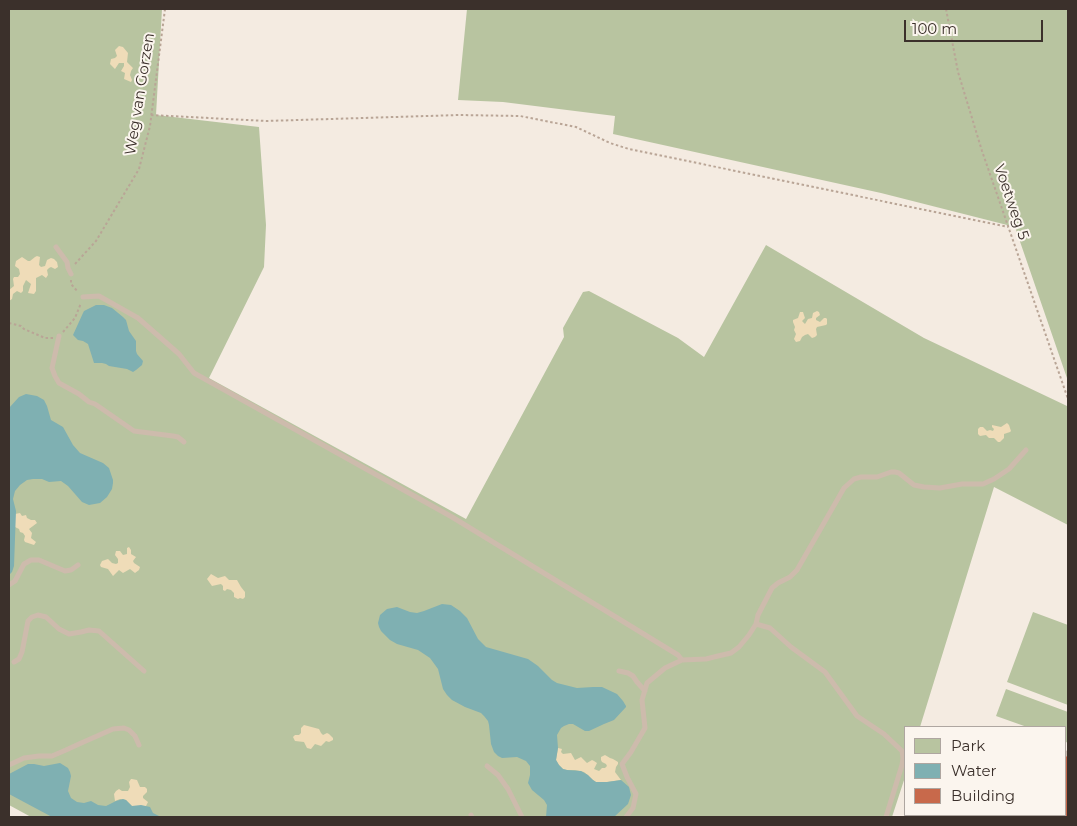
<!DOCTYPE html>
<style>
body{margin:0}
#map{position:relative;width:1077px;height:826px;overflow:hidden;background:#f4ebe1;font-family:Montserrat,sans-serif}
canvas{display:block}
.frame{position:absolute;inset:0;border:10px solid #3b302b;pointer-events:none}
.legend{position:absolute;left:904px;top:726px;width:162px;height:90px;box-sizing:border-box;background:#fbf5ee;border:1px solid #aea6a0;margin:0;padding:6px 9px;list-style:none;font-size:15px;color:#3b302b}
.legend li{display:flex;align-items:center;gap:10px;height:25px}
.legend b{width:25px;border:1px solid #aea6a0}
.scale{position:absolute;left:904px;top:20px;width:139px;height:22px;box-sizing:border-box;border:2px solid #3b302b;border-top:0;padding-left:6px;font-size:15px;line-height:18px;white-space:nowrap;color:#3b302b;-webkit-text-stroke:4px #fbf5ee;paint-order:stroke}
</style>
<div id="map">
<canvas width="1077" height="826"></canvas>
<div class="frame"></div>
<ul class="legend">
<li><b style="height:14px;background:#b8c4a0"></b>Park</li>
<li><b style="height:14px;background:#7fb0b2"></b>Water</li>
<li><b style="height:14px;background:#c8694b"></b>Building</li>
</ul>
<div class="scale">100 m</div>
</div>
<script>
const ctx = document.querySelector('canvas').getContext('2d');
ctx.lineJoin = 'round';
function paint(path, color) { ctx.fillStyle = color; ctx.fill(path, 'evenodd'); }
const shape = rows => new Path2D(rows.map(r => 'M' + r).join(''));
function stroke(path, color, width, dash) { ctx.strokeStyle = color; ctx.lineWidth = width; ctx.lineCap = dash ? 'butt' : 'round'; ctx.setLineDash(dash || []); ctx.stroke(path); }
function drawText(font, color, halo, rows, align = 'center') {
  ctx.font = font + ' Montserrat,sans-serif'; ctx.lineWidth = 4; ctx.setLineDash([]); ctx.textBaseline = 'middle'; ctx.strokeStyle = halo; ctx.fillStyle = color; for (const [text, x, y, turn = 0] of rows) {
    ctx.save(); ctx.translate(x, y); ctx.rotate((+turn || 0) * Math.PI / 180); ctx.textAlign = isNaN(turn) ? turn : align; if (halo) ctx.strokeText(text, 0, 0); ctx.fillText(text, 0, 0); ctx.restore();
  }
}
paint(shape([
 [9,9,162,9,156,115,259,127,266,225,264,267,209,378,466,519,564,337,563,328,583,292,589,291,678,338,704,357,766,245,924,338,1067,406,1068,525,994,487,920,727,906,727,906,774,892,817,31,817,9,805],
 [467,9,1068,9,1068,381,1015,227,881,193,613,134,615,116,503,102,458,100],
 [1033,612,1068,625,1068,705,1007,682],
 [1006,689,1068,712,1068,743,1066,742,1066,727,1027,727,996,716]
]), '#b8c4a0');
paint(shape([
 [119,46,123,47,128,53,127,62,133,68,131,71,130,75,132,80,131,82,124,79,125,73,121,71,124,66,124,63,119,63,115,69,110,64,111,59,115,58,117,56,115,50],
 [37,256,40,257,39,265,41,267,45,266,47,260,51,258,54,259,57,262,58,267,55,269,51,267,49,268,47,270,48,275,46,278,42,275,36,278,36,291,34,294,28,293,31,284,26,280,23,286,23,291,21,293,17,291,13,294,12,299,9,301,9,290,14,286,13,279,14,277,18,277,20,274,19,269,15,266,16,261,22,257,28,261,30,261,35,257],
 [817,311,819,312,820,315,816,318,816,320,820,322,824,318,826,318,827,319,827,324,826,325,817,327,816,329,817,335,815,337,812,338,808,334,805,335,802,337,800,341,796,342,794,339,796,334,794,330,795,327,793,322,793,320,798,318,800,312,803,312,805,318,802,321,805,324,808,319,812,318,813,313],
 [1007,423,1009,425,1011,431,1010,432,1004,434,1004,438,1000,442,998,442,994,438,989,438,986,435,980,436,978,434,978,429,980,427,983,427,987,431,990,430,993,431,994,429,992,427,992,425,1001,427],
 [20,513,22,516,26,515,27,518,31,520,35,520,37,523,29,529,32,533,31,538,36,542,34,545,25,542,24,540,25,536,23,533,20,532,19,529,15,527,15,514],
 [129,547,131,550,131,554,136,557,133,561,134,563,140,567,139,570,135,573,130,569,123,573,119,570,113,576,108,569,101,567,100,565,102,561,108,559,112,563,116,564,118,563,118,559,115,555,116,551,120,551,123,555,127,554,127,548],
 [211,574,218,578,225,576,229,580,237,580,241,587,245,592,245,597,243,599,240,598,238,599,234,597,234,593,231,590,227,589,225,591,223,590,223,586,221,584,212,586,207,579],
 [304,725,319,729,321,733,323,735,327,733,329,734,333,738,333,740,329,742,326,741,321,746,315,744,311,749,307,748,304,742,295,741,293,737,295,735,299,735,301,733,301,728],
 [558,748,562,749,561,752,563,754,571,753,575,760,581,757,587,763,592,760,594,761,597,763,594,769,599,771,602,768,605,768,607,766,606,764,602,762,601,760,601,757,605,755,610,758,613,759,618,762,618,764,616,767,615,772,621,780,607,782,596,782,593,780,584,772,575,770,567,770,563,769,559,765,556,760],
 [131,779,132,779,137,780,140,787,145,787,147,789,147,792,143,796,143,798,148,802,146,806,132,806,126,800,120,799,115,801,114,794,116,791,119,789,122,791,128,791,130,787,129,782]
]), '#efdcb8');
paint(shape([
 [96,305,104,305,112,308,123,317,126,320,129,331,136,341,136,351,137,354,143,361,142,365,136,370,133,372,127,369,109,366,106,364,102,363,94,363,88,344,83,341,78,340,73,335,83,313,84,311],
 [26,394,37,396,44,400,47,406,51,420,63,427,73,445,80,453,103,463,109,468,113,480,113,483,112,489,107,497,100,503,89,505,82,502,68,486,61,481,49,482,42,479,33,479,27,480,20,485,15,491,13,499,16,511,14,566,12,572,9,575,9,408,19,397],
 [442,604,451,605,460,611,467,618,478,639,486,647,528,659,538,666,552,680,557,683,577,688,593,687,602,687,617,694,623,701,626,706,626,707,614,720,604,724,589,731,585,731,573,724,569,724,564,726,561,728,557,735,558,748,556,760,559,765,563,769,567,770,581,771,588,775,593,780,596,782,607,782,621,780,629,787,631,795,628,804,614,817,546,817,547,805,544,800,532,790,528,783,530,775,530,766,526,761,517,757,502,758,498,756,494,752,491,744,489,725,488,721,484,716,481,713,465,707,452,700,447,695,443,689,438,669,430,658,418,650,397,644,390,640,381,631,379,627,378,623,380,615,387,609,397,607,410,612,417,613,424,611],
 [60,763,68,768,70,772,71,776,68,791,71,798,77,802,84,803,91,801,98,805,106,806,116,801,123,799,126,800,132,806,141,805,150,807,153,813,161,817,52,817,9,794,9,774,11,773,28,764,34,764,44,766]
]), '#7fb0b2');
paint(shape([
 [1066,756,1068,757,1068,817,1050,817,1044,815,1066,815]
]), '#c8694b');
stroke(shape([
 [946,9,958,72,982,151,1068,399],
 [151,115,266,121,459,115,520,116,576,127,610,143,629,149,1008,227],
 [75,264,96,241,139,169,150,126,165,9],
 [71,280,71,284,78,292],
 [9,323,21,326,24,329,45,338,53,338],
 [63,332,75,318,81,303]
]), '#b9a596', 2, [2.5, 2.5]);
stroke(shape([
 [56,247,67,262,68,268,71,274],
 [83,297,99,296,138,318,179,354,194,373,452,517,678,655,682,660,665,668,647,683,642,700,645,728,631,752,622,764,627,777,636,794,633,808,626,817],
 [59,336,52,368,55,376,59,383,79,394,89,402,95,404,134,431,173,436,178,437,184,442],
 [9,585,15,581,24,564,31,560,39,560,65,571,71,570,78,565],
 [756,624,770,628,791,647,825,672,857,716,884,734,902,751,903,758,902,765,886,817],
 [682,660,706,659,718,656,731,653,739,647,749,635,756,624,758,615,772,588,778,583,790,577,797,570,844,488,854,479,861,477,877,477,891,472,895,472,899,473,914,485,924,487,940,488,962,484,983,484,994,479,1009,469,1026,450],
 [14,662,19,659,22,652,28,621,32,617,38,615,46,617,59,629,69,634,81,632,89,630,99,631,144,671],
 [619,671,628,673,633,676,637,682,645,691],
 [1066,753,1068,754],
 [9,765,24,758,39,756,52,756,66,750,79,744,113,729,124,728,129,730,135,736,139,745],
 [487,766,498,775,508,789,522,817],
 [471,815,472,817]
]), '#cdbbac', 5);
drawText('15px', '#3b302b', '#fbf5ee', [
 ["Weg van Gorzen",140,94,-81],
 ["Voetweg 5",1011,202,71]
]);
</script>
